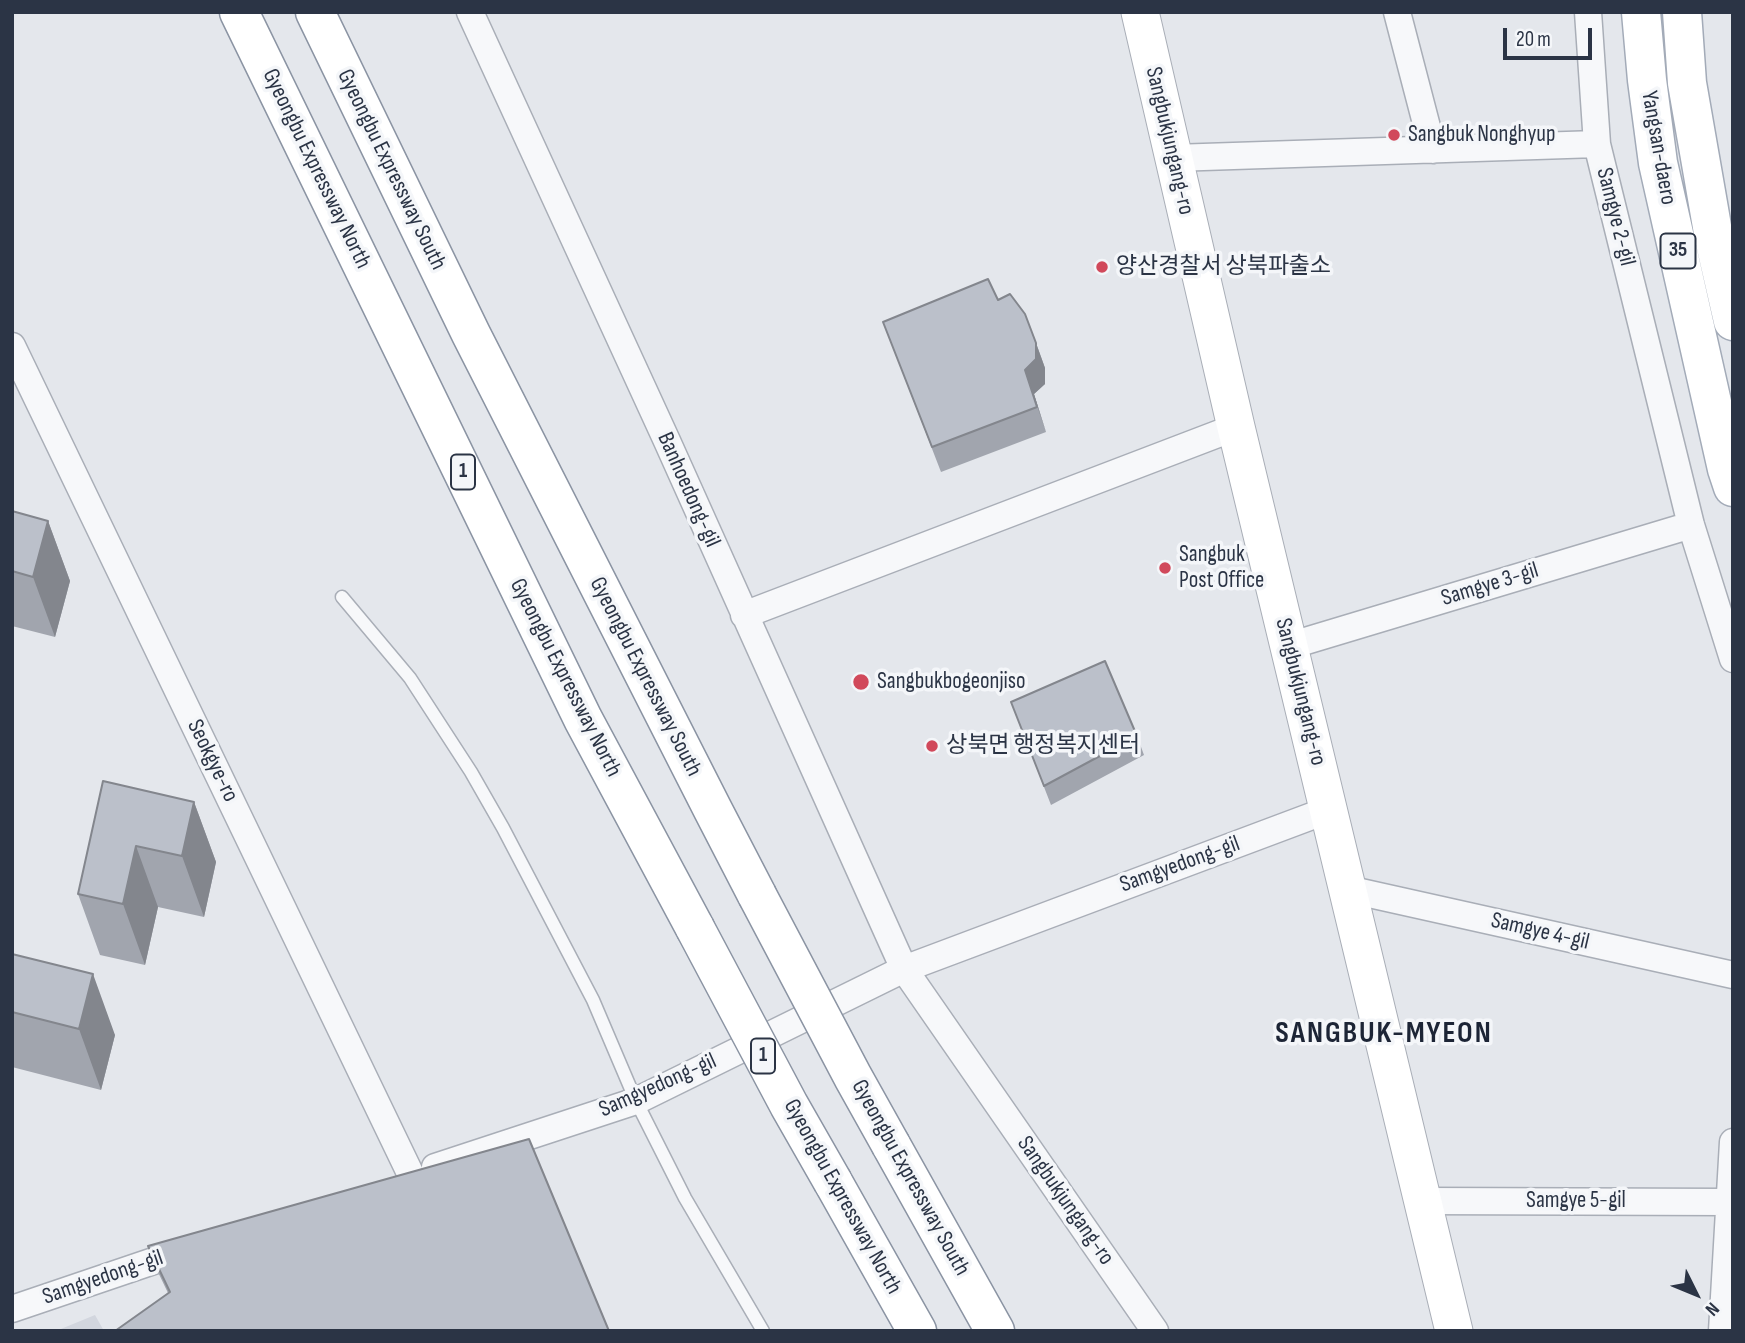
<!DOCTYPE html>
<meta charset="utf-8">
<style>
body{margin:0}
#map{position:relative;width:1745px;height:1343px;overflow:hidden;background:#e4e7ec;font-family:"Sofia Sans Condensed",sans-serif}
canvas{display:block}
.frame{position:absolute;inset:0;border:14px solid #2b3445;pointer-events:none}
.north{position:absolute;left:1661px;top:1259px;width:70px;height:70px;-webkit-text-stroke:5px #f4f6f9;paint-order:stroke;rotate:133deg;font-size:19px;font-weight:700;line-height:28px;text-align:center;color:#2b3445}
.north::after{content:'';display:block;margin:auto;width:24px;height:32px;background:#2b3445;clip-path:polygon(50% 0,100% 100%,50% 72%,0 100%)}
.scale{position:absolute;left:1503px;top:28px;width:89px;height:32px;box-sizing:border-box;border:4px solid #2b3445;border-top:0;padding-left:9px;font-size:21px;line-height:24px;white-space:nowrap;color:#2b3445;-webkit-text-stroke:5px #f4f6f9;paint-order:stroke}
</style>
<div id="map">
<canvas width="1745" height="1343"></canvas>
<div class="frame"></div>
<div class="north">N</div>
<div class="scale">20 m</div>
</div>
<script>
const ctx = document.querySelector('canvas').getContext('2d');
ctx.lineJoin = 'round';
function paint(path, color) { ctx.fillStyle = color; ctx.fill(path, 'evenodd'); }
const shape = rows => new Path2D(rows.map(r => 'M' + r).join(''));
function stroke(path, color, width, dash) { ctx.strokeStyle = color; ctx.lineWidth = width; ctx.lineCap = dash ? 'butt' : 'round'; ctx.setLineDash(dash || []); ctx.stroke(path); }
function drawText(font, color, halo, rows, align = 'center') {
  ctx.font = font + ' "Sofia Sans Condensed","Noto Sans KR",sans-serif'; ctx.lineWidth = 7; ctx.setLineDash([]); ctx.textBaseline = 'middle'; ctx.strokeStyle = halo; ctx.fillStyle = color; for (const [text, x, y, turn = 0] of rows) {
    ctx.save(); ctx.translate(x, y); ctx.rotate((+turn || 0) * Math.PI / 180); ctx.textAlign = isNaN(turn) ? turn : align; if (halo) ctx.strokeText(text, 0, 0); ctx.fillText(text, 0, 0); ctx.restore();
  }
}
paint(shape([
 [95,1315,104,1331,56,1331]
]), '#d2d6de');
const lane = shape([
 [342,597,410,678,471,772,503,828,593,1000,636,1101,685,1198,763,1331]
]);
const street = shape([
 [470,12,667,441,904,969,1155,1331],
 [1397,12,1433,150],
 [1588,12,1597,144],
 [1173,158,1597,144,1691,525,1733,659],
 [12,346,411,1175],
 [744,615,1236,427],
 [1289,646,1691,525],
 [1347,889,1733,975],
 [435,1167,636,1101,904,969,1328,810],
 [1422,1201,1729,1202],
 [12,1309,186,1250],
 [1722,1331,1733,1142]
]);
const secondary = shape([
 [1140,12,1236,427,1454,1331]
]);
const primary = shape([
 [1641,12,1647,80,1658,163,1727,469,1733,487],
 [1682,12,1687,83,1714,238,1733,321]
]);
const highway = shape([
 [239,12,583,719,695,928],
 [315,12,471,334,713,810,757,895],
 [891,1145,995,1331],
 [833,1182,917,1331]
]);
stroke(lane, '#a9aeb7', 15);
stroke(street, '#a9aeb7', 29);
stroke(secondary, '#a9aeb7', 39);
stroke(primary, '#a3abb8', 41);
stroke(highway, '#8b94a3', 41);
stroke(lane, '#f7f8fa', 12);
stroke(street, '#f7f8fa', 26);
stroke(secondary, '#fff', 37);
stroke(primary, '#fff', 38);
stroke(highway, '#fff', 38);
const highwayBridge = shape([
 [757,895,853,1077,891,1145],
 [695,928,789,1105,833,1182]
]);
stroke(highwayBridge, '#8b94a3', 41, []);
stroke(highwayBridge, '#fff', 38);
paint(shape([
 [998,300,1036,343,1045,368,1045,384,1034,394,1046,432,941,472,883,322],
 [12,511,48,521,70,581,55,637,12,626],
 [1011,702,1137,736,1144,755,1051,805],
 [103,781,194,802,216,862,204,917,158,907,145,965,100,955,78,894],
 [12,954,115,1035,101,1090,12,1067],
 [529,1139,168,1293,157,1270,148,1246]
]), '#a1a5ae');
paint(shape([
 [1036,343,1045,368,1045,384,1034,394,1046,432,1025,370],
 [48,521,70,581,55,637,33,577],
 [194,802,216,862,204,917,182,856],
 [136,846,158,907,145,965,123,904],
 [93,974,115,1035,101,1090,79,1029]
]), '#83868d');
const building = shape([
 [988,279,998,300,1010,294,1025,314,1036,343,1036,359,1025,370,1037,407,932,447,883,322,988,279],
 [12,511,48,521,33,577,12,571,12,511],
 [1105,661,1137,736,1044,786,1011,702,1105,661],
 [103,781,194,802,182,856,136,846,123,904,78,894,103,781],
 [12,954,93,974,79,1029,12,1012,12,954],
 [529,1139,609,1331,115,1331,170,1292,148,1246,529,1139]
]);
paint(building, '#bbc0ca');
stroke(building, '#83868d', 2);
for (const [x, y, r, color] of [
 [1394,135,7,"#d1495b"],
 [1102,267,7,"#d1495b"],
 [1165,568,7,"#d1495b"],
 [861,682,9,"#d1495b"],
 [932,746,7,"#d1495b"]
]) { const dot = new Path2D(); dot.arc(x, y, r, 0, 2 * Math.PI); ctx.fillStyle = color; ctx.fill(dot); stroke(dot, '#f4f6f9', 2.5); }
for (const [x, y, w] of [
 [1678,251,35],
 [463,472,24],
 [763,1056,24]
]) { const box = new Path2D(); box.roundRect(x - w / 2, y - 17.5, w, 35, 5); ctx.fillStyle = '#f4f6f9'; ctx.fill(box); stroke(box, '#2b3445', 2); }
drawText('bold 21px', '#2b3445', null, [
 ["35",1678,251],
 ["1",463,472],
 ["1",763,1056]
]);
drawText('23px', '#2b3445', '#f4f6f9', [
 ["Sangbuk Nonghyup",1408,135],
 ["양산경찰서 상북파출소",1116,267],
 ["Sangbuk",1179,555],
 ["Post Office",1179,581],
 ["Sangbukbogeonjiso",877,682],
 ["상북면 행정복지센터",946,746]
], 'left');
drawText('23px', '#2b3445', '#f4f6f9', [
 ["Sangbukjungang-ro",1169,141,77],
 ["Yangsan-daero",1658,148,80],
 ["Gyeongbu Expressway North",316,169,64],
 ["Gyeongbu Expressway South",391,170,64],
 ["Samgye 2-gil",1615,217,76],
 ["Banhoedong-gil",688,490,66],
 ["Samgye 3-gil",1490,585,-17],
 ["Gyeongbu Expressway South",645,677,63],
 ["Gyeongbu Expressway North",565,678,63],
 ["Sangbukjungang-ro",1300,692,76],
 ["Seokgye-ro",212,761,64],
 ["Samgyedong-gil",1180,865,-20],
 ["Samgye 4-gil",1540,932,13],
 ["Samgyedong-gil",658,1086,-24],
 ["Gyeongbu Expressway South",910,1178,61],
 ["Gyeongbu Expressway North",842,1197,61],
 ["Sangbukjungang-ro",1065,1201,55],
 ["Samgye 5-gil",1576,1201],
 ["Samgyedong-gil",103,1278,-19]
]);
ctx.letterSpacing = '2px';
drawText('bold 30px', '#1d2536', '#f4f6f9', [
 ["SANGBUK-MYEON",1384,1034]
]);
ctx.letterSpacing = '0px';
</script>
